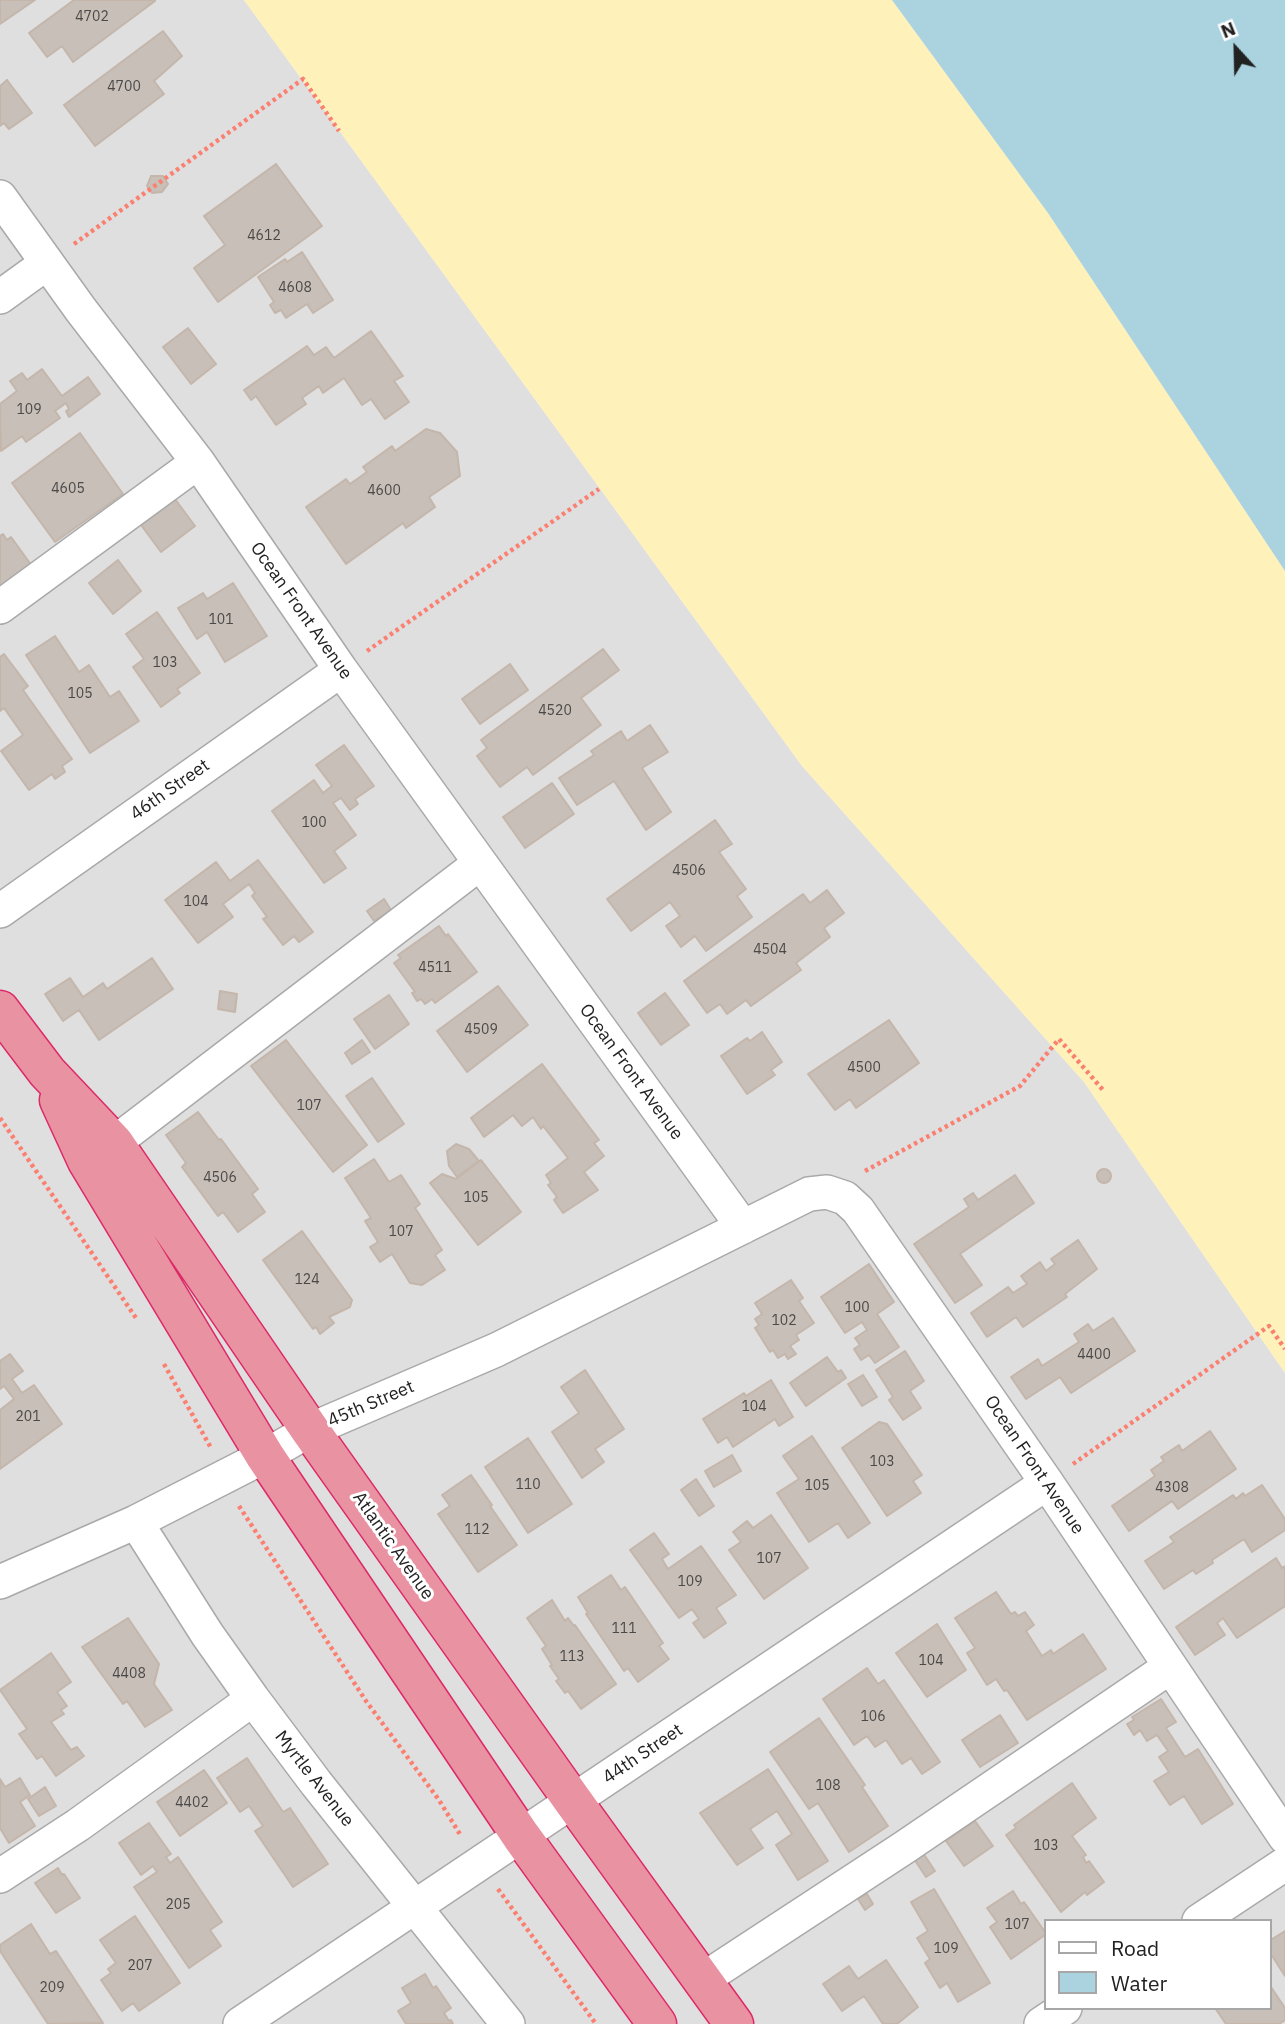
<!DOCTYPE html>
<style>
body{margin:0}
#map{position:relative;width:1285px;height:2024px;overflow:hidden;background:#f2efe9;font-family:"IBM Plex Sans",sans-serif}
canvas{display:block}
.legend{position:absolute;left:1044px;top:1919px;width:228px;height:91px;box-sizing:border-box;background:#fff;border:2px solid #a7a7a7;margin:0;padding:9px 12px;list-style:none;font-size:21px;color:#222}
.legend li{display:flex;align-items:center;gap:14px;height:35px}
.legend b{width:35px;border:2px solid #a7a7a7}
.north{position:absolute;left:1201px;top:14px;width:70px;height:70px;-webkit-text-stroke:5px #fff;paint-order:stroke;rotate:338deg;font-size:19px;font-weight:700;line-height:28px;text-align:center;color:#222}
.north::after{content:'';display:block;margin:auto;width:24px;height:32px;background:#222;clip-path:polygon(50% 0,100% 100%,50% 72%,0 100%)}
</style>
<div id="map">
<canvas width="1285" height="2024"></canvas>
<ul class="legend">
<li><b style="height:9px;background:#fff"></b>Road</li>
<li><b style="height:19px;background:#aad3df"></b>Water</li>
</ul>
<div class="north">N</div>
</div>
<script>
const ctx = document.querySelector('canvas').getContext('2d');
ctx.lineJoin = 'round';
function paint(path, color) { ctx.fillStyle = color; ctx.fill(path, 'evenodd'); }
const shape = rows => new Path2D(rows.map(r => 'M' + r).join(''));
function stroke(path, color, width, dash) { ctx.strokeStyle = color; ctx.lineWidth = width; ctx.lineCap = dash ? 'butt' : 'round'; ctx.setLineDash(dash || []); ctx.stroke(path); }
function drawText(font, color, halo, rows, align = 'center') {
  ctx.font = font + ' "IBM Plex Sans",sans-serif'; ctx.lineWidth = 6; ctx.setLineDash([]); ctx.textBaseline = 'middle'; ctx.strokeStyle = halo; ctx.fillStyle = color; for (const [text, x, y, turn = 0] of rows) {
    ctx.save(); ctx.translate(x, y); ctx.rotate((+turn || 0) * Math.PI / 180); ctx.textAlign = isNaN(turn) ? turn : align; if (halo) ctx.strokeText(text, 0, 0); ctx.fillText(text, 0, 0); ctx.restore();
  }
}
paint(shape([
 [0,0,244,0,802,766,1084,1082,1285,1373,1285,2024,0,2024],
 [1045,1921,1269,1921,1269,2008,1045,2008]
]), '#e0dfdf');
paint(shape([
 [244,0,892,0,1048,213,1285,571,1285,1373,1084,1082,802,766]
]), '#fff1ba');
paint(shape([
 [892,0,1285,0,1285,571,1048,213]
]), '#aad3df');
const building = shape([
 [0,0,35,0,0,24,0,0],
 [74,0,155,0,155,1,73,62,62,46,47,57,29,33,74,0],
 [163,31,182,56,154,81,164,94,95,146,64,105,163,31],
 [7,80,32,113,9,129,4,123,0,126,0,86,7,80],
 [276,164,322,226,218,302,194,268,225,245,204,216,276,164],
 [151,176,163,176,168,184,162,192,152,193,147,186,151,176],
 [302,252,333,300,313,313,307,304,286,318,281,310,275,313,270,305,274,302,258,277,285,259,287,262,302,252],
 [188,328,216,364,191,384,163,347,188,328],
 [371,331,403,376,394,381,409,402,385,419,371,399,362,405,344,378,323,393,319,386,302,398,306,404,276,425,256,396,251,400,244,390,307,346,314,355,326,347,334,358,371,331],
 [42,369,62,396,88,377,100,394,69,417,66,411,69,409,66,403,55,411,60,418,26,442,22,436,1,451,0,404,17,391,10,381,22,373,27,380,42,369],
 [426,429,440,433,457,452,460,476,429,497,435,507,406,528,403,523,346,564,306,507,346,479,350,484,367,472,363,467,392,446,395,451,426,429],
 [80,433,123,494,55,542,12,483,80,433],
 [175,499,195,526,161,552,141,525,175,499],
 [3,534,7,540,11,537,32,566,0,588,0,536,3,534],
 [118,560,141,591,113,614,89,583,118,560],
 [233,583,267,636,225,662,207,632,197,639,178,608,203,593,207,599,233,583],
 [157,612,200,673,177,689,180,693,161,707,133,667,144,659,126,634,157,612],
 [55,636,79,672,89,665,110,697,119,691,139,721,90,753,26,655,55,636],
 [603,649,619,670,581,698,601,725,533,775,527,767,500,787,477,756,487,748,481,740,603,649],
 [4,654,28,686,23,690,72,759,62,766,65,772,55,779,52,774,29,790,1,751,23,735,4,708,0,711,0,657,4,654],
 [510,664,528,690,480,724,462,699,510,664],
 [650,725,668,752,642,768,671,812,646,830,614,781,577,805,559,778,594,755,591,751,621,731,627,741,650,725],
 [344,745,374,786,355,799,358,804,350,810,341,798,333,803,356,835,334,851,346,868,324,883,272,811,314,780,323,793,332,786,316,765,344,745],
 [552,783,574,814,525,848,503,817,552,783],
 [715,820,732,844,719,852,746,889,737,896,752,917,706,951,695,936,681,947,666,926,680,916,670,902,631,931,607,899,715,820],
 [258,860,313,932,299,942,294,936,283,945,263,919,267,917,252,896,255,893,249,884,223,904,233,917,198,943,165,900,216,862,230,881,258,860],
 [827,890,844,913,824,928,830,937,796,963,801,970,751,1006,746,1000,727,1014,720,1004,707,1013,684,981,803,894,810,903,827,890],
 [384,899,391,910,374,921,367,911,384,899],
 [439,926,446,936,448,934,477,972,435,1003,432,999,425,1004,421,999,417,1001,412,993,415,992,394,963,401,958,398,955,439,926],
 [152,958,173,989,99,1040,79,1010,63,1021,45,994,70,978,83,997,103,983,107,989,152,958],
 [498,986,528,1025,467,1072,437,1031,498,986],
 [220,991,237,994,235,1012,218,1009,220,991],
 [665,993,689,1025,661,1045,638,1013,665,993],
 [389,995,409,1024,375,1049,354,1019,389,995],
 [889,1020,919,1063,856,1108,850,1099,835,1110,808,1074,889,1020],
 [762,1032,782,1062,771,1070,775,1075,747,1094,721,1056,747,1038,750,1041,762,1032],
 [286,1040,367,1145,333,1172,251,1066,286,1040],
 [362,1040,370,1052,352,1064,345,1053,362,1040],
 [542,1064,599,1140,594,1143,604,1156,584,1172,598,1190,563,1213,554,1200,557,1197,548,1185,551,1183,546,1175,568,1158,543,1126,541,1129,533,1117,522,1126,513,1115,484,1137,471,1118,542,1064],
 [372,1078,404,1124,378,1142,346,1096,372,1078],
 [198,1112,219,1140,221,1139,258,1189,252,1194,265,1212,238,1232,223,1212,218,1216,182,1167,186,1163,166,1135,198,1112],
 [456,1144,469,1149,479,1161,457,1177,449,1166,447,1151,456,1144],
 [374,1159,389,1182,401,1175,420,1204,415,1208,442,1250,435,1255,445,1270,422,1285,410,1283,392,1254,380,1262,370,1247,378,1242,365,1221,371,1218,345,1178,374,1159],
 [481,1160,521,1212,478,1245,430,1183,442,1174,456,1179,481,1160],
 '1097 1176a7 7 0 1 1 14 0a7 7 0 1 1-14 0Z',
 [1015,1175,1034,1203,960,1254,982,1285,955,1303,914,1244,969,1207,964,1199,973,1193,978,1200,1015,1175],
 [302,1231,352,1300,350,1307,329,1317,334,1323,320,1334,316,1327,313,1329,263,1260,302,1231],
 [1078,1240,1097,1269,1065,1294,1067,1297,1023,1327,1016,1317,987,1337,971,1313,1008,1287,1013,1293,1027,1284,1021,1276,1040,1262,1046,1271,1055,1264,1051,1259,1078,1240],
 [869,1264,894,1302,877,1314,899,1347,875,1363,869,1355,861,1360,854,1349,860,1345,855,1338,867,1330,862,1322,845,1333,821,1297,869,1264],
 [791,1280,803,1298,799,1301,814,1323,796,1335,799,1340,790,1346,796,1354,788,1359,785,1354,778,1358,773,1350,770,1352,755,1328,759,1325,755,1319,762,1314,755,1303,791,1280],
 [1113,1318,1135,1351,1071,1393,1060,1377,1026,1399,1011,1377,1038,1359,1042,1366,1079,1342,1074,1334,1088,1324,1093,1331,1113,1318],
 [905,1351,924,1381,910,1391,921,1408,903,1420,889,1400,893,1397,876,1370,905,1351],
 [10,1354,23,1371,12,1379,22,1393,34,1385,62,1424,0,1469,0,1410,14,1399,4,1386,0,1389,0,1361,10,1354],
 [827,1357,838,1372,841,1370,846,1378,806,1406,790,1383,827,1357],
 [585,1370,624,1429,595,1449,604,1462,582,1478,552,1432,579,1413,561,1387,585,1370],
 [863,1375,877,1397,862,1406,848,1384,863,1375],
 [771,1380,793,1417,779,1426,775,1419,733,1447,727,1437,718,1443,703,1419,744,1393,746,1396,771,1380],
 [879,1422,887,1424,922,1475,913,1481,921,1493,887,1516,842,1448,879,1422],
 [1210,1431,1236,1469,1178,1509,1172,1501,1129,1531,1112,1506,1155,1476,1151,1470,1164,1461,1161,1457,1179,1445,1182,1451,1210,1431],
 [812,1436,870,1523,848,1538,838,1523,809,1542,777,1493,799,1479,783,1456,812,1436],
 [528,1438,572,1504,528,1533,485,1467,528,1438],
 [732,1455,741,1471,714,1487,705,1471,732,1455],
 [471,1475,492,1505,490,1506,517,1545,478,1572,438,1514,450,1506,442,1495,471,1475],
 [696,1479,714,1506,699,1516,681,1490,696,1479],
 [1262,1485,1285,1519,1285,1530,1252,1552,1244,1539,1212,1560,1213,1563,1196,1574,1193,1570,1164,1589,1145,1561,1174,1542,1170,1537,1233,1495,1236,1499,1243,1493,1245,1496,1262,1485],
 [771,1515,808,1568,764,1599,729,1550,741,1542,733,1532,747,1521,753,1528,771,1515],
 [654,1533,669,1554,662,1559,668,1569,701,1546,736,1595,716,1608,726,1623,704,1638,693,1623,699,1619,692,1609,679,1618,630,1550,654,1533],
 [1276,1558,1282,1568,1285,1566,1285,1606,1237,1638,1223,1618,1217,1623,1225,1635,1195,1655,1176,1627,1276,1558],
 [611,1575,621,1590,625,1587,663,1643,659,1646,669,1659,638,1682,628,1668,624,1671,586,1614,588,1613,578,1597,611,1575],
 [996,1592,1011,1614,1015,1612,1018,1616,1025,1612,1034,1625,1026,1631,1042,1656,1051,1650,1053,1654,1083,1634,1106,1669,1027,1720,1007,1690,1004,1691,996,1679,987,1685,967,1653,975,1648,955,1618,996,1592],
 [552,1600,565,1621,568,1618,574,1626,575,1625,616,1684,581,1709,568,1691,565,1693,556,1681,559,1679,550,1666,552,1665,542,1649,546,1646,527,1618,552,1600],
 [128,1618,159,1664,154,1684,172,1710,145,1727,127,1701,123,1704,82,1647,128,1618],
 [937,1624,966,1670,927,1697,896,1653,937,1624],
 [51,1653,71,1682,57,1692,67,1706,61,1710,64,1714,51,1722,71,1750,77,1747,84,1756,56,1776,42,1756,37,1759,19,1734,27,1729,0,1690,51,1653],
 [867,1668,878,1684,884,1680,940,1762,922,1774,911,1758,902,1764,886,1740,875,1747,867,1736,854,1745,823,1699,867,1668],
 [1161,1699,1176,1722,1166,1728,1185,1757,1198,1749,1233,1804,1202,1824,1184,1796,1170,1805,1154,1781,1169,1772,1159,1757,1168,1751,1157,1735,1147,1741,1140,1730,1134,1735,1127,1724,1134,1720,1132,1717,1161,1699],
 [1000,1715,1018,1743,980,1767,962,1740,1000,1715],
 [819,1718,865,1785,862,1787,888,1826,849,1852,818,1803,809,1809,770,1752,819,1718],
 [247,1758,283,1812,290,1808,328,1864,293,1887,255,1831,263,1826,249,1806,240,1812,217,1778,247,1758],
 [768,1769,828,1861,798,1880,776,1845,792,1834,777,1811,750,1829,763,1848,737,1865,700,1813,768,1769],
 [204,1770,227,1803,180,1836,157,1802,204,1770],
 [20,1778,30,1795,20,1802,35,1826,9,1843,0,1828,0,1779,5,1787,20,1778],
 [1072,1783,1096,1818,1072,1836,1086,1855,1083,1857,1086,1863,1089,1861,1104,1882,1087,1895,1085,1892,1061,1912,1006,1835,1016,1828,1014,1825,1072,1783],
 [45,1787,56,1806,39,1816,28,1799,45,1787],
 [975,1821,993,1846,964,1866,946,1841,975,1821],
 [149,1823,171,1854,166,1857,170,1863,178,1857,222,1922,210,1930,221,1946,189,1968,134,1887,157,1872,153,1866,141,1875,119,1843,149,1823],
 [921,1850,935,1871,926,1877,912,1856,921,1850],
 [58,1868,62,1875,64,1874,80,1898,56,1913,35,1883,58,1868],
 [934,1889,990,1983,958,2002,947,1983,940,1988,925,1963,930,1959,917,1938,928,1931,911,1902,934,1889],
 [1013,1891,1021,1904,1024,1902,1045,1932,1045,1935,1011,1959,990,1927,997,1922,987,1908,1013,1891],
 [867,1894,873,1904,865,1910,858,1899,867,1894],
 [135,1916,180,1983,139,2011,133,2003,122,2011,101,1980,111,1973,108,1969,116,1963,100,1940,135,1916],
 [31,1924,50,1954,56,1951,103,2023,48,2024,0,1951,0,1945,31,1924],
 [1285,1931,1285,1976,1269,1951,1269,1941,1285,1931],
 [886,1960,918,2007,897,2024,883,2024,864,1996,842,2011,823,1984,849,1966,858,1979,886,1960],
 [425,1974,433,1988,436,1986,451,2008,444,2013,449,2021,451,2020,453,2024,406,2024,398,2011,411,2003,402,1988,425,1974],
 [1269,1984,1285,2008,1285,2020,1279,2024,1226,2024,1215,2008,1269,2008,1269,1984]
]);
paint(building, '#c7bfb8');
stroke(building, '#c4b6ab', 2);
const minor = shape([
 [0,197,81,310,198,462,341,670,743,1227],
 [0,297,47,263],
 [0,607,198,462],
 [0,911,341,670],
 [114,1143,479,864],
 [136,1522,207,1634,253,1699,316,1783,508,2024],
 [0,1582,136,1522,265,1456,310,1430,496,1350,809,1194,827,1192,845,1198,858,1210,1047,1483,1285,1837],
 [0,1876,78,1825,253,1699],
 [1199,1921,1285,1864],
 [702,1980,905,1847,1170,1667],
 [240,2024,1047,1483],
 [1041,2024,1065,2008]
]);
const highway = shape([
 [0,1010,47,1072,114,1143,310,1430,573,1801,734,2024],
 [59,1100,87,1161,265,1456,521,1836,657,2024]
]);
stroke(minor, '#a9a9a9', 36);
stroke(highway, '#dc2a67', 41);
stroke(shape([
 [74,244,303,79,339,131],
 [367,651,599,489],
 [0,1118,136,1318],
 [865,1171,1020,1086,1059,1039,1103,1090],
 [164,1364,211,1448],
 [1073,1464,1269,1326,1285,1349],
 [239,1506,366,1701,439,1800,461,1836],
 [498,1889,596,2024]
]), '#fa8072', 4.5, [3.5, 3.5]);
stroke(minor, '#fff', 33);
stroke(highway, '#e892a2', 38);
drawText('14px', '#4b4948', null, [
 ["4702",92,17],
 ["4700",124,87],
 ["4612",264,236],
 ["4608",295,288],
 ["109",29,410],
 ["4605",68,489],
 ["4600",384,491],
 ["101",221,620],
 ["103",165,663],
 ["105",80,694],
 ["4520",555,711],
 ["100",314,823],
 ["4506",689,871],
 ["104",196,902],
 ["4504",770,950],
 ["4511",435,968],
 ["4509",481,1030],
 ["4500",864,1068],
 ["107",309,1106],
 ["4506",220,1178],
 ["105",476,1198],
 ["107",401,1232],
 ["124",307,1280],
 ["100",857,1308],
 ["102",784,1321],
 ["4400",1094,1355],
 ["104",754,1407],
 ["201",28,1417],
 ["103",882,1462],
 ["110",528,1485],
 ["105",817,1486],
 ["4308",1172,1488],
 ["112",477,1530],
 ["107",769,1559],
 ["109",690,1582],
 ["111",624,1629],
 ["113",572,1657],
 ["104",931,1661],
 ["4408",129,1674],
 ["106",873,1717],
 ["108",828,1786],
 ["4402",192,1803],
 ["103",1046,1846],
 ["205",178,1905],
 ["107",1017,1925],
 ["109",946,1949],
 ["207",140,1966],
 ["209",52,1988]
]);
drawText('18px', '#222', '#fff', [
 ["Ocean Front Avenue",301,611,55],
 ["46th Street",170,790,-35],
 ["Ocean Front Avenue",631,1072,54],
 ["45th Street",371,1404,-23],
 ["Ocean Front Avenue",1034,1465,56],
 ["Atlantic Avenue",393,1546,55],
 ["44th Street",643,1754,-34],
 ["Myrtle Avenue",314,1779,52]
]);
</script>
